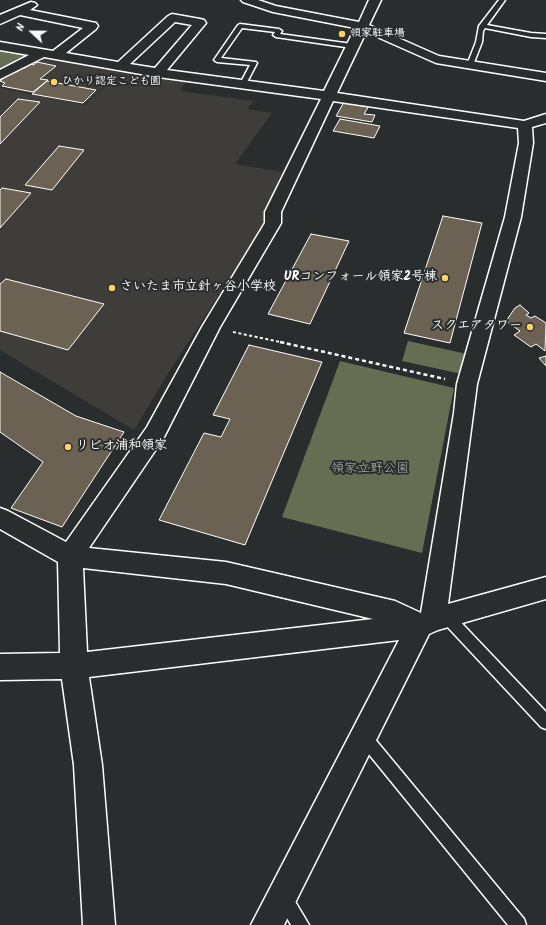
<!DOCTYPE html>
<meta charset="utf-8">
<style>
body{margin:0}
#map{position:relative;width:546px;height:925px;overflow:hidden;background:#2a2d2e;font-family:Kalam,sans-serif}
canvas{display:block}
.north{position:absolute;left:12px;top:12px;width:40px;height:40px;-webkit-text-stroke:3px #2a2d2e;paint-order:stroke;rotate:292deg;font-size:11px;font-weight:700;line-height:16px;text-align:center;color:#fff}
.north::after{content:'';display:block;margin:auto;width:14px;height:18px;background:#fff;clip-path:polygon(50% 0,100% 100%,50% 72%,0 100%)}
</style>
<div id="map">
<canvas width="546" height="925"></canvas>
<div class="north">N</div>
</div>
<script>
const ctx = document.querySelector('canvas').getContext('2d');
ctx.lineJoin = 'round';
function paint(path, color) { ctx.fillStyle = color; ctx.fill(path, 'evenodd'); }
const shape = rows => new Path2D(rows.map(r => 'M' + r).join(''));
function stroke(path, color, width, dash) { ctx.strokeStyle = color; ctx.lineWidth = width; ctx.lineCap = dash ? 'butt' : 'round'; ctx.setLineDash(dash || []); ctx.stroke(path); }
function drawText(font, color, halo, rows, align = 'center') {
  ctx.font = font + ' Kalam,"Klee One",sans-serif'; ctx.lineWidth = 4; ctx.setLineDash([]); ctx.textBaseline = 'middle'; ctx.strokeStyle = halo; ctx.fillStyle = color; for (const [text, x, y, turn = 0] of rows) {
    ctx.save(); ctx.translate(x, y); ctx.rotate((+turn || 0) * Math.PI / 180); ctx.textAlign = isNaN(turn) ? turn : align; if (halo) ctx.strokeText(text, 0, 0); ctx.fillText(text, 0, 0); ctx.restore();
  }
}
paint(shape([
 [43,58,121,71,85,104,0,87,0,77],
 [122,71,186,81,180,91,254,101,247,109,272,113,235,164,282,172,264,217,263,226,169,372,134,430,0,350,0,88,85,105]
]), '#3e3d39');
paint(shape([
 [0,49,30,54,0,70],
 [408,341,467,354,462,374,402,361],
 [340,361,454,388,422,553,282,517]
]), '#656d53');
const building = shape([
 [37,62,56,66,40,79,48,80,33,92,2,86,5,83,0,81,13,71,17,72,21,68,25,68,30,64,34,65,37,62],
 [47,81,96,90,83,103,32,94,47,81],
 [18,99,40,102,0,144,0,117,18,99],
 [344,102,369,106,364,114,375,115,372,122,336,116,344,102],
 [340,119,380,126,374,138,333,131,340,119],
 [59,146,84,150,52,190,25,185,59,146],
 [2,188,31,193,0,228,0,190,2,188],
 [443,216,482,223,450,343,404,333,443,216],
 [311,234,349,241,310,324,268,314,311,234],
 [6,279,104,304,68,350,0,331,0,284,6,279],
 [520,305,529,313,526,315,531,318,535,316,546,323,545,351,536,344,531,347,514,335,520,331,506,321,515,308,520,305],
 [249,345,322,362,245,545,159,520,204,433,221,437,230,419,213,415,249,345],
 [546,356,546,366,539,358,546,356],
 [0,372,76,416,124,432,62,527,11,508,43,462,0,432,0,372]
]);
paint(building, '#6c6253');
stroke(building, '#fff', 1);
const service = shape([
 [499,0,505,0,487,25,531,33,546,34,546,38,531,37,485,28,483,31,482,42,473,65,468,66,467,65,476,42,479,26,499,0],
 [240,24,279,29,282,31,280,34,352,44,355,46,352,48,276,37,273,35,275,32,242,28,221,58,256,62,257,63,246,84,243,86,240,84,250,65,217,62,214,60,238,25,240,24],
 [447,611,452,613,546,712,546,729,541,727,442,621,441,617,442,613,447,611],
 [364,730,369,732,524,919,526,925,508,925,359,742,357,737,359,732,364,730],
 [284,891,290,893,309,925,291,925,276,899,278,893,284,891]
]);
const minor = shape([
 [241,0,258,0,276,6,359,22,369,0,381,0,369,25,439,56,546,73,546,81,436,63,366,32,337,93,524,121,546,114,546,123,532,127,533,143,521,217,477,384,448,604,546,577,546,599,438,630,429,634,284,925,251,925,399,640,89,677,102,765,115,925,83,925,74,765,62,679,0,680,0,654,60,653,58,562,0,529,0,508,8,511,66,542,147,427,202,327,265,223,265,212,321,99,158,77,44,57,0,79,0,70,29,55,0,50,0,42,53,51,83,28,20,15,0,24,0,15,31,2,35,3,37,5,30,10,96,23,98,26,96,29,66,53,118,62,168,16,172,14,200,19,204,20,206,23,167,70,324,91,355,28,273,12,243,2,241,0],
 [175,22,192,25,155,68,130,64,175,22],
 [333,101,518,128,519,143,505,217,457,384,454,413,421,613,395,601,226,562,89,548,163,439,220,327,281,223,281,212,333,101],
 [83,568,226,584,373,619,87,652,83,568]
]);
stroke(service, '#fff', 3);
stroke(minor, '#fff', 3);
stroke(shape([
 [233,332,285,343]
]), '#fff', 2, [3, 2.5]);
stroke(shape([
 [280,342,445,379]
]), '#fff', 2.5, [4, 3]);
paint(service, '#2a2d2e');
paint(minor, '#2a2d2e');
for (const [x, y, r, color] of [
 [342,34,4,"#ffd166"],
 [54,82,4,"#ffd166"],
 [445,278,4,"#ffd166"],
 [112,288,4,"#ffd166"],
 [530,327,4,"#ffd166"],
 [68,447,4,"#ffd166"]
]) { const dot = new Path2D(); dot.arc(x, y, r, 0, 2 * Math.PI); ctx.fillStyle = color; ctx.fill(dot); stroke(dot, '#2a2d2e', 1.5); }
drawText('bold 11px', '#fff', '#2a2d2e', [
 ["領家駐車場",350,34],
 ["ひかり認定こども園",62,82]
], 'left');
drawText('bold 13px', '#fff', '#2a2d2e', [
 ["URコンフォール領家2号棟",437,278],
 ["さいたま市立針ヶ谷小学校",120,288,"left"],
 ["スクエアタワー",522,327],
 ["リビオ浦和領家",76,447,"left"]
], 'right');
drawText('13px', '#b2b6a9', '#2a2d2e', [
 ["領家立野公園",370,470]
]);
</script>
